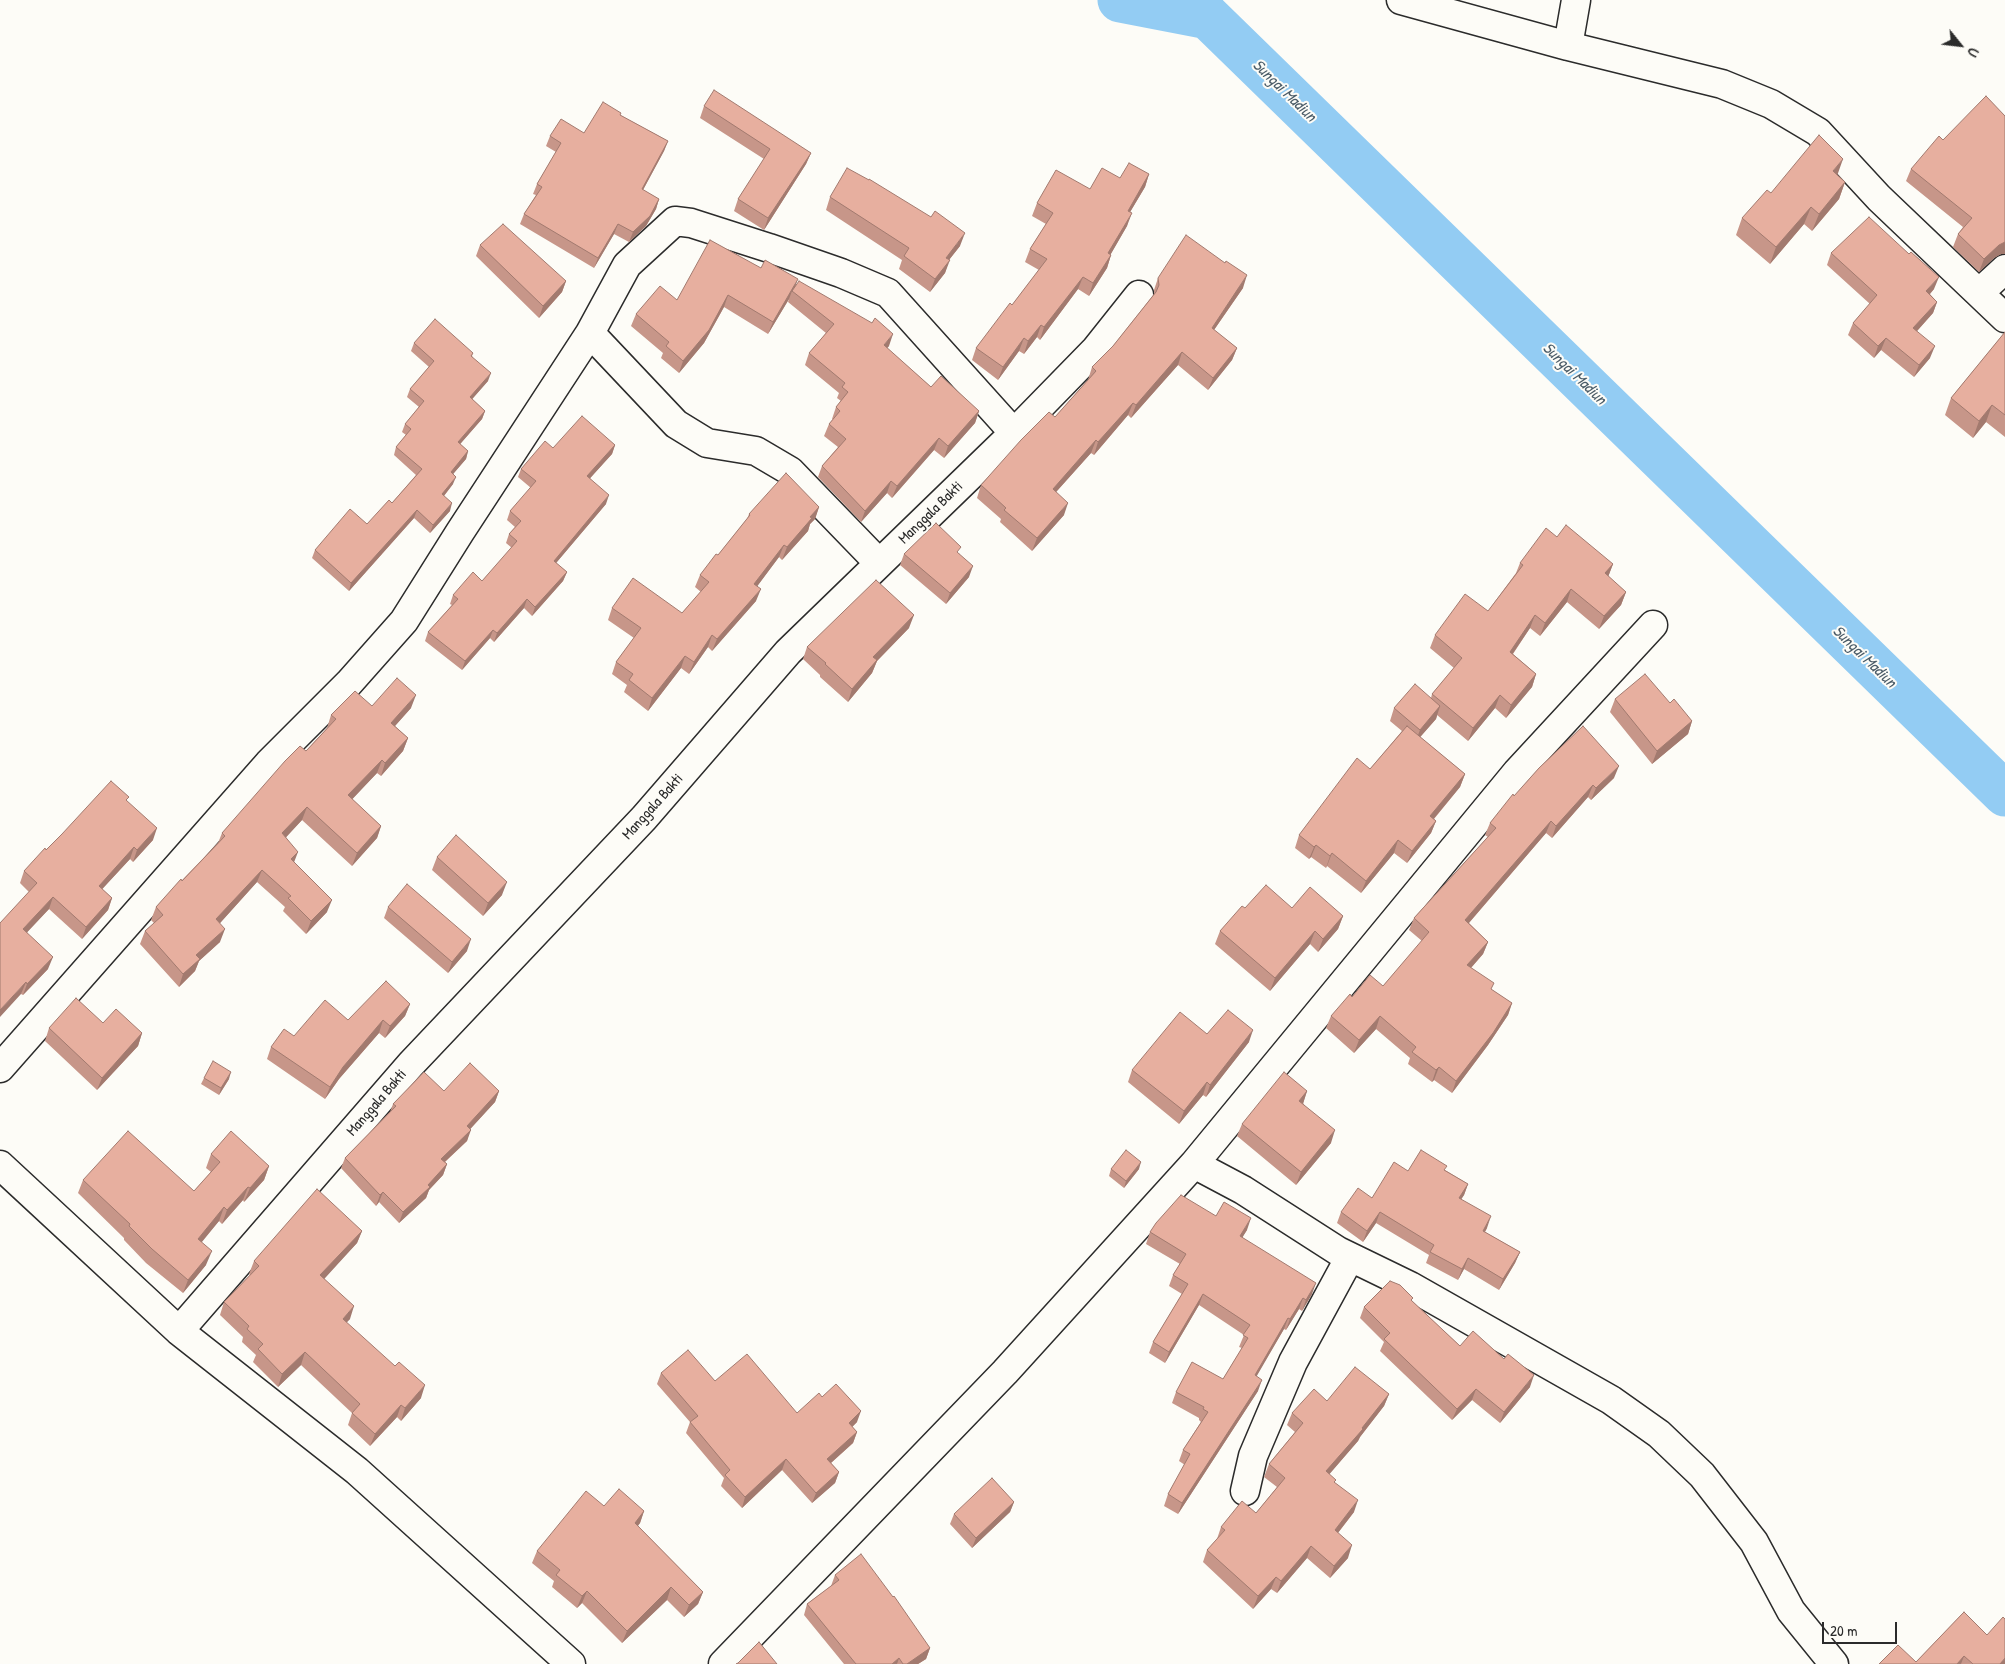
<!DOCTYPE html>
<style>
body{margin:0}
#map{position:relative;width:2005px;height:1664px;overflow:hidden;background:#fdfcf7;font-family:"Patrick Hand",sans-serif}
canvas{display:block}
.north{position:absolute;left:1935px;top:20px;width:50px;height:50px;-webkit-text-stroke:4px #fdfcf7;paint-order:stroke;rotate:119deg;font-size:14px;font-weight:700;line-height:20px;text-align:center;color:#2b2b2b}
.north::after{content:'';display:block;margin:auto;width:18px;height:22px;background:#2b2b2b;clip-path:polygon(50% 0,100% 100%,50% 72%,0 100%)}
.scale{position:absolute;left:1822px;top:1622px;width:75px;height:22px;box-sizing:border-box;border:2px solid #2b2b2b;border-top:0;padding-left:6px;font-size:15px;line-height:18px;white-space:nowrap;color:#2b2b2b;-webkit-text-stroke:4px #fdfcf7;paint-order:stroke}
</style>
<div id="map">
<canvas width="2005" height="1664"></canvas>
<div class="north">U</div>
<div class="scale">20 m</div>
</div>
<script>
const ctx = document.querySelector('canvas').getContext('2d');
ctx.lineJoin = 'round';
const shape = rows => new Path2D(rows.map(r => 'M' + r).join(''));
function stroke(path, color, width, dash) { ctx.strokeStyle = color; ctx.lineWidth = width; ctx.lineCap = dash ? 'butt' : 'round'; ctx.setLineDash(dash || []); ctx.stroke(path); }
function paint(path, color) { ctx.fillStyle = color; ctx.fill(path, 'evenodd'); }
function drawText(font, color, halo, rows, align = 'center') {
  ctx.font = font + ' "Patrick Hand",sans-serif'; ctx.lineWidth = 4; ctx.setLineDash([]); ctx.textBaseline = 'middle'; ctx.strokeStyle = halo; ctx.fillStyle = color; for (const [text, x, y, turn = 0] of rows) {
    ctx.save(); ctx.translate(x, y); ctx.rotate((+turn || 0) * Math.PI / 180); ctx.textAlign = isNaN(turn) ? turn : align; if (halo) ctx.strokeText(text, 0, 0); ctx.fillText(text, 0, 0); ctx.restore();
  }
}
stroke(shape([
 [1120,0,1208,17,2005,794]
]), '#93ccf3', 45);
const minor = shape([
 [1401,0,1568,46,1722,84,1771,104,1818,132,1879,198,2005,318],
 [1568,46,1576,0],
 [1980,292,2005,269],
 [590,333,676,424,707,443,756,451,790,471,879,563],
 [0,1068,269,763,349,683,404,621,460,532,590,333,627,265,675,221,691,223,769,248,841,273,888,293,1014,433],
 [1194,1164,1243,1190,1338,1251,1410,1286,1611,1400,1659,1434,1702,1475,1754,1542,1791,1611,1834,1664],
 [0,1165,179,1331,357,1471,571,1664],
 [179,1331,411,1064,644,818,788,652,1014,433,1096,349,1139,295],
 [1245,1491,1253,1456,1293,1362,1350,1257],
 [723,1664,1005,1372,1194,1164,1517,772,1653,625]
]);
stroke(minor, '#2b2b2b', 31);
stroke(minor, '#fdfcf7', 28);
paint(shape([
 [704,106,811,153,806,164,764,230,734,211,738,199,764,159,700,118],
 [620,115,668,141,664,151,643,190,659,199,656,209,646,226,629,242,614,234,594,268,520,224,524,214,536,195,533,194,537,184,556,152,546,146,550,136,584,133],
 [2005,116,2005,254,2001,254,1994,258,1979,272,1953,247,1958,234,1963,227,1906,181,1911,169,1943,140],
 [1149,174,1145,187,1130,212,1127,226,1110,255,1111,255,1107,268,1089,296,1078,289,1040,340,1037,337,1024,354,1019,351,998,380,972,360,976,348,1012,305,1039,270,1025,262,1030,249,1046,224,1032,216,1037,203,1090,189,1120,178],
 [1837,176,1845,182,1839,199,1812,231,1804,224,1770,264,1736,235,1742,218,1771,193],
 [830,197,960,246,949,260,945,273,930,292,899,269,902,260,826,210],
 [480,245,566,281,562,292,539,318,476,256],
 [1831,253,1934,289,1930,294,1937,302,1933,313,1917,331,1930,358,1914,377,1881,350,1874,358,1848,335,1853,323,1870,304,1827,265],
 [761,268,796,285,889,346,887,348,931,387,979,411,975,423,944,458,934,450,892,498,887,493,861,522,818,477,822,466,838,447,824,436,829,424,833,419,832,419,836,407,841,401,837,398,839,393,805,365,809,353,826,333,788,302,789,299,768,334,724,307,704,343,679,373,661,358,663,353,631,326,636,314,677,300],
 [1158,278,1243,288,1214,330,1237,348,1232,360,1208,390,1178,365,1131,418,1128,415,1094,455,1091,453,1056,492,1064,515,1032,551,1000,522,1001,519,977,498,981,485,1055,417,1088,380,1092,367,1113,346,1154,294,1154,290],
 [2005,332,2005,437,1986,422,1973,438,1945,415,1951,398],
 [414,343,473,353,472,356,488,381,472,399,485,411,482,419,460,444,468,451,466,459,453,474,453,484,444,496,450,511,430,533,414,518,349,591,312,558,315,550,367,524,392,503,416,475,394,455,396,447,406,435,402,432,405,424,419,407,407,397,410,389,429,367,411,351],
 [615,445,612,454,590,478,606,504,556,563,567,572,563,581,532,616,524,608,494,642,490,638,462,670,425,641,428,632,452,605,450,604,453,595,482,581,512,548,506,543,509,534,515,527,507,520,510,511,531,488,518,477,521,469,553,448],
 [819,507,815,519,810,524,808,531,782,560,779,557,757,586,756,601,712,651,708,647,689,674,681,668,648,711,624,692,627,685,612,674,616,662,634,638,608,620,612,608,682,613,701,592,695,587,700,575,718,555,747,519,749,514],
 [1557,537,1613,564,1608,577,1626,592,1621,605,1599,629,1567,602,1540,636,1530,628,1513,654,1536,674,1532,687,1506,718,1495,708,1468,741,1437,715,1436,719,1420,737,1465,774,1460,787,1434,819,1436,821,1431,833,1407,863,1394,853,1361,893,1327,866,1326,868,1311,857,1309,859,1295,848,1299,835,1370,769,1402,731,1390,721,1394,708,1431,698,1432,694,1454,668,1430,648,1435,635,1488,611,1516,573,1520,563],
 [959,553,969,577,946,604,900,565,904,554],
 [909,628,877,661,872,673,848,702,820,677,820,675,803,659,807,647],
 [1615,699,1670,703,1692,721,1688,734,1652,764,1610,712],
 [372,706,411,708,395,726,408,738,403,751,381,776,377,773,352,799,381,826,377,838,352,866,302,820,286,837,294,862,327,912,306,934,283,911,285,907,257,882,220,923,220,942,199,961,195,971,179,987,140,944,145,931,154,923,151,920,156,907,218,843,222,833,306,751,327,728,331,715],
 [1614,778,1591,800,1588,797,1552,838,1546,833,1469,923,1488,942,1483,954,1471,968,1492,990,1512,1003,1508,1015,1488,1045,1452,1093,1434,1080,1432,1082,1408,1064,1410,1058,1376,1029,1354,1053,1326,1028,1331,1016,1352,997,1383,986,1422,941,1409,930,1414,918,1488,837,1485,835,1490,823,1514,796],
 [127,801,153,840,133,862,130,859,102,889,112,898,108,910,82,939,49,909,27,932,48,969,23,995,21,994,29,892,20,883,24,871,46,850],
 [437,857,502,895,483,916,432,870],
 [388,907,467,951,448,973,384,918],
 [1245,908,1292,908,1343,916,1338,929,1318,952,1310,944,1270,991,1215,944,1220,931],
 [410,1004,405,1016,385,1038,379,1033,339,1079,325,1099,267,1059,271,1047,294,1036],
 [103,1023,142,1033,138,1046,97,1090,45,1041,49,1028],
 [1207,1034,1249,1042,1206,1097,1203,1095,1179,1124,1128,1082,1132,1070],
 [204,1078,229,1079,219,1095,201,1084],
 [444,1091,499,1091,495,1102,470,1129,467,1141,445,1162,447,1164,443,1175,429,1190,426,1198,399,1223,379,1202,376,1206,341,1168,345,1158,390,1112,393,1104],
 [1307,1091,1303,1103,1331,1143,1296,1185,1237,1136,1242,1124],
 [211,1154,269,1166,264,1180,244,1202,243,1200,222,1224,219,1221,201,1242,206,1265,183,1293,146,1263,124,1240,124,1238,78,1193,83,1180,194,1191,211,1172,206,1168],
 [1111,1169,1139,1169,1124,1188,1109,1176],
 [1445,1170,1468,1184,1464,1195,1461,1199,1487,1228,1485,1232,1520,1252,1515,1263,1499,1290,1464,1269,1458,1280,1426,1263,1429,1255,1376,1223,1363,1242,1337,1223,1341,1212,1372,1198,1408,1171],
 [1216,1216,1247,1230,1242,1237,1312,1294,1302,1311,1299,1309,1286,1330,1284,1329,1256,1376,1258,1391,1178,1514,1164,1506,1168,1494,1185,1465,1179,1461,1183,1450,1201,1422,1199,1420,1199,1418,1172,1403,1176,1392,1223,1379,1242,1348,1239,1347,1244,1335,1199,1305,1165,1363,1149,1353,1153,1342,1182,1294,1169,1286,1173,1275,1180,1264,1146,1244,1150,1232],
 [362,1231,357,1243,324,1278,350,1319,346,1322,421,1398,401,1421,397,1417,370,1446,348,1425,352,1413,301,1365,278,1387,253,1362,256,1355,242,1342,243,1337,220,1315,224,1302,250,1275,249,1274,254,1261],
 [1412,1301,1460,1346,1530,1387,1500,1423,1472,1400,1452,1420,1380,1351,1384,1342,1360,1318,1364,1307],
 [661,1373,715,1381,797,1413,822,1397,857,1422,852,1427,857,1432,853,1443,831,1463,839,1472,835,1483,812,1503,782,1470,742,1508,721,1486,724,1478,686,1433,690,1422,657,1384],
 [1389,1394,1384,1406,1360,1437,1358,1441,1329,1474,1354,1512,1338,1533,1348,1558,1330,1578,1307,1558,1277,1593,1271,1589,1253,1609,1203,1562,1207,1550,1217,1539,1221,1527,1256,1513,1277,1487,1264,1477,1269,1464,1295,1432,1287,1425,1292,1413,1327,1401],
 [1014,1502,1010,1512,972,1548,950,1524,954,1514],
 [604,1506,644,1511,640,1523,638,1526,703,1592,698,1604,684,1617,667,1600,622,1643,582,1603,577,1608,552,1587,554,1581,532,1563,537,1551],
 [835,1575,930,1648,926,1659,918,1664,844,1664,804,1615,807,1604,831,1586],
 [1964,1612,2005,1664,1879,1664,1916,1662]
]), '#c79689');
paint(shape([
 [668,141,664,151,638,199,642,189],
 [811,153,806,164,764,230,768,218],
 [1843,159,1837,176,1833,171],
 [1149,174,1145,187,1123,224,1128,211],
 [1845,182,1839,199,1812,231,1819,214],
 [659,199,656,209,646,226,629,242,633,232],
 [1811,207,1804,224,1770,264,1776,247],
 [1132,213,1127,226,1104,266,1108,253],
 [618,224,614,234,594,268,598,258],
 [965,233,960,246,941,270,946,258],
 [2005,242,2005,254,2001,254,1994,258,1979,272,1984,259,1999,245],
 [1111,255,1107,268,1089,296,1093,283],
 [950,260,945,273,930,292,935,279],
 [1247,275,1243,288,1207,340,1212,328],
 [1083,277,1078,289,1040,340,1044,327],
 [1939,277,1934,289,1922,303,1926,291],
 [798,279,793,292,792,291,789,299,768,334,773,322],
 [566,281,562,292,539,318,543,306],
 [728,295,724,307,704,343,679,373,683,361],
 [1937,302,1933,313,1909,340,1913,328],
 [1041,325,1037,337,1024,354,1028,341],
 [893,334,889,346,880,356,884,345],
 [1024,338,1019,351,998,380,1003,367],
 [1886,338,1881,350,1874,358,1878,346],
 [1935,346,1930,358,1914,377,1919,365],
 [1237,348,1232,360,1208,390,1213,378],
 [1182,352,1178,365,1131,418,1136,405],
 [491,373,488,381,467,405,470,397],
 [1133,403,1128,415,1094,455,1098,442],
 [1992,405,1986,422,1973,438,1979,421],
 [485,411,482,419,455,450,458,442],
 [979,411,975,423,944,458,948,446],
 [939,438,934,450,892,498,897,486],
 [1096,440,1091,453,1048,501,1053,489],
 [615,445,612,454,584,485,587,476],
 [468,451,466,459,448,480,451,472],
 [456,477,453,484,439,502,442,494],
 [891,481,887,493,861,522,865,511],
 [609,495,606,504,551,569,554,561],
 [452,503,450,511,430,533,433,525],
 [1068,503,1064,515,1032,551,1037,538],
 [819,507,815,519,810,524,808,531,782,560,787,547,810,517],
 [417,510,414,518,349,591,351,583],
 [784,545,779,557,750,596,754,584],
 [1613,564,1608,577,1605,573],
 [973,566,969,577,946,604,950,593],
 [567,572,563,581,532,616,535,607],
 [761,589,756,601,712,651,717,639],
 [1571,589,1567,602,1540,636,1545,623],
 [1626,592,1621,605,1599,629,1604,616],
 [527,599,524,608,494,642,497,633],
 [914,615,909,628,877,661,872,673,848,702,852,689,873,657],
 [1535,615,1530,628,1505,665,1510,652],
 [493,630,490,638,462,670,465,661],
 [712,635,708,647,689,674,694,662],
 [685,656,681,668,648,711,652,698],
 [1536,674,1532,687,1506,718,1511,705],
 [416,695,411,708,386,736,391,723],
 [1500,695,1495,708,1468,741,1473,728],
 [1440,706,1436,719,1415,743,1420,730],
 [1692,721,1688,734,1652,764,1657,751],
 [408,738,403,751,381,776,385,763],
 [382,760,377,773,344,808,348,795],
 [1619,766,1614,778,1591,800,1596,788],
 [1465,774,1460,787,1426,828,1430,816],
 [1593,785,1588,797,1552,838,1556,826],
 [307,807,302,820,278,846,282,833],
 [1436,821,1431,833,1407,863,1412,851],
 [1551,821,1546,833,1461,932,1465,920],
 [381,826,377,838,352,866,357,853],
 [157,828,153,840,133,862,137,850],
 [1398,840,1394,853,1361,893,1366,881],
 [1316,845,1311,857,1309,859,1314,847],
 [134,847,130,859,94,898,99,886],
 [298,852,293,865,291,859],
 [1332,853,1327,866,1326,868,1330,856],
 [262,870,257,882,212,932,216,919],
 [507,882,502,895,483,916,488,903],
 [53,897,49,909,19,941,23,929],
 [112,898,108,910,82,939,86,927],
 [332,900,327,912,306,934,311,921],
 [1343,916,1338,929,1318,952,1323,939],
 [225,929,220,942,199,961,195,971,179,987,183,974,196,955],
 [1315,931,1310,944,1270,991,1275,978],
 [471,939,467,951,448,973,452,962],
 [1488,942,1483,954,1462,978,1467,965],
 [53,957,48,969,23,995,27,984],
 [26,982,21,994,0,1017,0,1010],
 [1512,1003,1508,1015,1488,1045,1452,1093,1456,1081],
 [410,1004,405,1016,385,1038,390,1026],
 [1380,1016,1376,1029,1354,1053,1359,1040],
 [383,1020,379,1033,339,1079,325,1099,330,1087,343,1067],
 [1253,1030,1249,1042,1206,1097,1210,1085],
 [142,1033,138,1046,97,1090,102,1078],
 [1439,1067,1434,1080,1432,1082,1436,1070],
 [231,1072,229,1079,219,1095,221,1088],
 [1207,1082,1203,1095,1179,1124,1184,1111],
 [499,1091,495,1102,463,1137,467,1126],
 [1307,1091,1303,1104,1299,1101],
 [471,1130,467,1141,437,1169,441,1159],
 [1335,1130,1331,1143,1296,1185,1301,1172],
 [1141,1162,1139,1169,1124,1188,1126,1181],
 [447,1164,443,1175,429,1190,426,1198,399,1223,403,1212],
 [269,1166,264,1180,244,1202,250,1188],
 [1468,1184,1464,1195,1455,1209,1459,1198],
 [248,1187,243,1200,222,1224,227,1210],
 [383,1192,379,1202,376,1206,380,1195],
 [224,1207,219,1221,193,1253,198,1239],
 [1380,1212,1376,1223,1363,1242,1367,1231],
 [1491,1216,1487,1228,1479,1242,1483,1231],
 [1251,1218,1247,1230,1236,1248,1240,1236],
 [362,1231,357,1243,316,1288,320,1275],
 [212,1251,206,1265,183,1293,188,1280],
 [1520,1252,1515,1263,1499,1290,1503,1279],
 [1468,1258,1464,1269,1458,1280,1462,1269],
 [1316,1283,1312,1294,1302,1311,1306,1300],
 [1203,1294,1199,1305,1165,1363,1169,1352],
 [1303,1298,1299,1309,1286,1330,1290,1319],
 [354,1306,350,1319,338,1332,343,1319],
 [1288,1318,1284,1329,1251,1386,1255,1375],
 [305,1352,301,1365,278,1387,282,1374],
 [1534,1375,1530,1387,1500,1423,1504,1412],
 [1262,1380,1258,1391,1178,1514,1182,1503],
 [425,1385,421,1398,401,1421,405,1408],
 [1476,1389,1472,1400,1452,1420,1457,1409],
 [1389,1394,1384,1406,1360,1437,1358,1441,1321,1484,1326,1471],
 [401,1405,397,1417,370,1446,375,1434],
 [861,1411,857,1422,845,1434,849,1423],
 [857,1432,853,1443,823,1470,827,1459],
 [786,1459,782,1470,742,1508,745,1497],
 [839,1472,835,1483,812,1503,816,1493],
 [1358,1500,1354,1512,1330,1543,1335,1530],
 [1014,1502,1010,1512,972,1548,976,1538],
 [644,1511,640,1523,630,1535,635,1523],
 [1352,1545,1348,1558,1330,1578,1334,1566],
 [1311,1546,1307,1558,1277,1593,1281,1581],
 [1276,1577,1271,1589,1253,1609,1258,1596],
 [671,1587,667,1600,622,1643,627,1631],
 [587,1591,582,1603,577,1608,582,1596],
 [703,1592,698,1604,684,1617,689,1605],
 [930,1648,926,1659,918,1664,907,1664],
 [1964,1656,1961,1664,1957,1664],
 [899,1658,897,1664,892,1664],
 [2005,1658,2005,1664,2000,1664]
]), '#a27a6f');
const building = shape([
 [714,90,811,153,768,218,738,199,770,149,704,106,714,90],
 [1986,96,2005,116,2005,242,1999,245,1984,259,1958,234,1972,218,1911,169,1939,136,1943,140,1986,96],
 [603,102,621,113,620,115,668,141,642,189,659,199,650,216,633,232,618,224,598,258,524,214,542,187,537,184,561,143,550,136,561,119,584,133,603,102],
 [1819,135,1843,159,1833,171,1845,182,1819,214,1811,207,1776,247,1742,218,1767,190,1771,193,1819,135],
 [1129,163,1149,174,1128,211,1132,213,1108,253,1111,255,1093,283,1083,277,1044,327,1041,325,1028,341,1024,338,1003,367,976,348,1010,303,1012,305,1047,259,1030,249,1053,213,1037,203,1056,170,1090,189,1102,168,1120,178,1129,163],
 [847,168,869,180,869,179,931,217,935,211,965,233,946,258,950,260,935,279,904,256,909,248,830,197,847,168],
 [1869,217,1909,254,1911,252,1939,277,1926,291,1937,302,1913,328,1935,346,1919,365,1886,338,1878,346,1853,323,1877,295,1831,253,1869,217],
 [503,224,566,281,543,306,480,245,503,224],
 [1186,235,1225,263,1226,261,1247,275,1212,328,1237,348,1213,378,1182,352,1136,405,1133,403,1098,442,1096,440,1053,489,1068,503,1037,538,1004,510,1006,508,981,485,1021,440,1049,412,1055,417,1096,371,1092,367,1113,346,1156,292,1159,285,1158,278,1186,235],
 [710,240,761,268,765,260,798,279,773,322,728,295,709,330,683,361,666,346,669,342,636,314,660,286,677,300,710,240],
 [799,281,872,323,875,318,893,334,884,345,931,387,941,376,979,411,948,446,939,438,897,486,891,481,865,511,822,466,846,439,829,424,840,411,836,407,848,392,842,387,845,383,809,353,834,324,792,291,799,281],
 [435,319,473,353,471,356,491,373,470,397,485,411,458,442,468,451,451,472,456,477,442,494,452,503,433,525,417,510,351,583,315,550,350,509,367,524,389,500,392,503,422,469,396,447,411,429,405,424,424,401,410,389,434,361,414,343,435,319],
 [2005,332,2005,415,1992,405,1979,421,1951,398,2005,332],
 [582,416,615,445,587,476,609,495,554,561,567,572,535,607,527,599,497,633,493,630,465,661,428,632,458,599,453,595,473,572,482,581,517,541,509,534,521,521,510,511,536,481,521,469,545,441,553,448,582,416],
 [786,473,819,507,810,517,812,518,787,547,784,545,754,584,761,589,717,639,712,635,694,662,685,656,652,698,629,680,633,674,616,662,641,628,612,608,633,578,682,613,709,582,700,575,716,554,718,555,750,515,749,514,786,473],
 [936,523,961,547,957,552,973,566,950,593,904,554,936,523],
 [1566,525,1613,564,1605,573,1626,592,1604,616,1571,589,1545,623,1535,615,1510,652,1536,674,1511,705,1500,695,1473,728,1432,694,1462,658,1435,635,1465,594,1488,611,1523,565,1520,563,1546,528,1557,537,1566,525],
 [876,580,914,615,873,657,877,660,852,689,825,664,826,663,807,647,876,580],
 [1645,674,1670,703,1674,699,1692,721,1657,751,1615,699,1645,674],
 [397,678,416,695,391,723,408,738,385,763,382,760,348,795,381,826,357,853,307,807,282,833,298,852,291,859,332,900,311,921,288,898,291,896,262,870,216,919,225,929,196,955,200,959,183,974,145,931,163,915,156,907,181,879,182,881,225,836,222,833,285,761,300,746,306,751,336,719,331,715,355,691,372,706,397,678],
 [1415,684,1440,706,1420,730,1394,708,1415,684],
 [1407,726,1465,774,1430,816,1436,821,1412,851,1398,840,1366,881,1332,853,1330,856,1316,845,1314,847,1299,835,1357,758,1370,769,1407,726],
 [1583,726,1619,766,1596,788,1593,785,1556,826,1551,821,1465,920,1488,942,1467,965,1494,983,1491,989,1512,1003,1493,1033,1456,1081,1439,1067,1436,1070,1412,1052,1416,1047,1380,1016,1359,1040,1331,1016,1350,994,1352,997,1370,975,1383,986,1429,932,1414,918,1496,828,1490,823,1513,794,1514,796,1539,768,1583,726],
 [111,781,129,797,126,800,157,828,137,850,134,847,99,886,112,898,86,927,53,897,23,929,53,957,27,984,26,982,0,1010,0,923,37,883,24,871,45,848,46,850,62,834,111,781],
 [456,835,507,882,488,903,437,857,456,835],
 [407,884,471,939,452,962,388,907,407,884],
 [1266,885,1292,908,1310,887,1343,916,1323,939,1315,931,1275,978,1220,931,1242,906,1245,908,1266,885],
 [386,981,410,1004,390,1026,383,1020,343,1067,330,1087,271,1047,284,1029,294,1036,325,1000,348,1020,386,981],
 [76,998,103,1023,116,1009,142,1033,102,1078,49,1028,76,998],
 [1228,1010,1253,1030,1210,1085,1207,1082,1184,1111,1132,1070,1180,1012,1207,1034,1228,1010],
 [213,1061,231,1072,221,1088,204,1078,213,1061],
 [470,1063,499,1091,467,1126,471,1130,441,1159,447,1164,428,1185,430,1187,403,1212,383,1192,380,1195,345,1158,396,1106,393,1104,424,1072,444,1091,470,1063],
 [1284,1072,1307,1091,1299,1101,1335,1130,1301,1172,1242,1124,1284,1072],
 [128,1131,194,1191,220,1162,211,1154,231,1131,269,1166,250,1188,248,1187,227,1210,224,1207,198,1239,212,1251,188,1280,152,1249,129,1226,130,1224,83,1180,128,1131],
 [1126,1150,1141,1162,1126,1181,1111,1169,1126,1150],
 [1421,1150,1447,1166,1444,1170,1468,1184,1459,1198,1491,1216,1483,1231,1520,1252,1503,1279,1468,1258,1462,1269,1430,1252,1434,1245,1380,1212,1367,1231,1341,1212,1358,1188,1372,1198,1394,1162,1408,1171,1421,1150],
 [317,1189,362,1231,320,1275,354,1306,343,1319,395,1366,399,1362,425,1385,405,1408,401,1405,375,1434,352,1413,360,1404,305,1352,282,1374,258,1349,263,1344,247,1329,249,1326,224,1302,259,1266,254,1261,317,1189],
 [1181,1195,1216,1216,1224,1202,1251,1218,1240,1236,1316,1283,1306,1300,1303,1298,1290,1319,1288,1318,1255,1375,1262,1380,1182,1503,1168,1494,1190,1454,1183,1450,1208,1412,1203,1409,1204,1407,1176,1392,1192,1362,1223,1379,1248,1338,1243,1335,1250,1325,1203,1294,1169,1352,1153,1342,1188,1284,1173,1275,1186,1254,1150,1232,1156,1223,1181,1195],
 [1390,1281,1400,1285,1413,1298,1411,1300,1460,1346,1473,1331,1504,1359,1508,1354,1534,1375,1504,1412,1476,1389,1457,1409,1384,1339,1390,1333,1364,1307,1390,1281],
 [688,1350,715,1381,747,1354,797,1413,819,1393,822,1397,836,1384,861,1411,849,1423,857,1432,827,1459,839,1472,816,1493,786,1459,745,1497,725,1475,730,1470,690,1422,698,1416,661,1373,688,1350],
 [1355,1367,1389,1394,1362,1428,1363,1429,1326,1471,1336,1480,1334,1482,1358,1500,1335,1530,1352,1545,1334,1566,1311,1546,1281,1581,1276,1577,1258,1596,1207,1550,1225,1530,1221,1527,1242,1501,1256,1513,1285,1478,1269,1464,1303,1423,1292,1413,1314,1389,1327,1401,1355,1367],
 [992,1478,1014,1502,976,1538,954,1514,992,1478],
 [619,1489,644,1511,635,1523,703,1592,689,1605,671,1587,627,1631,587,1591,582,1596,556,1575,560,1570,537,1551,586,1491,604,1506,619,1489],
 [861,1554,893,1597,894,1596,930,1648,907,1664,903,1664,899,1658,892,1664,856,1664,807,1604,839,1580,835,1575,861,1554],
 [1964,1612,1987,1635,2003,1617,2005,1619,2005,1658,2000,1664,1973,1664,1964,1656,1957,1664,1879,1664,1898,1645,1916,1662,1964,1612],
 [759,1642,777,1664,736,1664,738,1663,759,1642]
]);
paint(building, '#e7af9f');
stroke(building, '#a27a6f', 1);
drawText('15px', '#2b2b2b', '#fdfcf7', [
 ["Manggala Bakti",931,513,-44],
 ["Manggala Bakti",653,807,-48],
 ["Manggala Bakti",377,1103,-49]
]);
drawText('italic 16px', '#4a5b67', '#fdfcf7', [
 ["Sungai Madiun",1284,91,44],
 ["Sungai Madiun",1574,374,44],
 ["Sungai Madiun",1864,657,44]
]);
</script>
